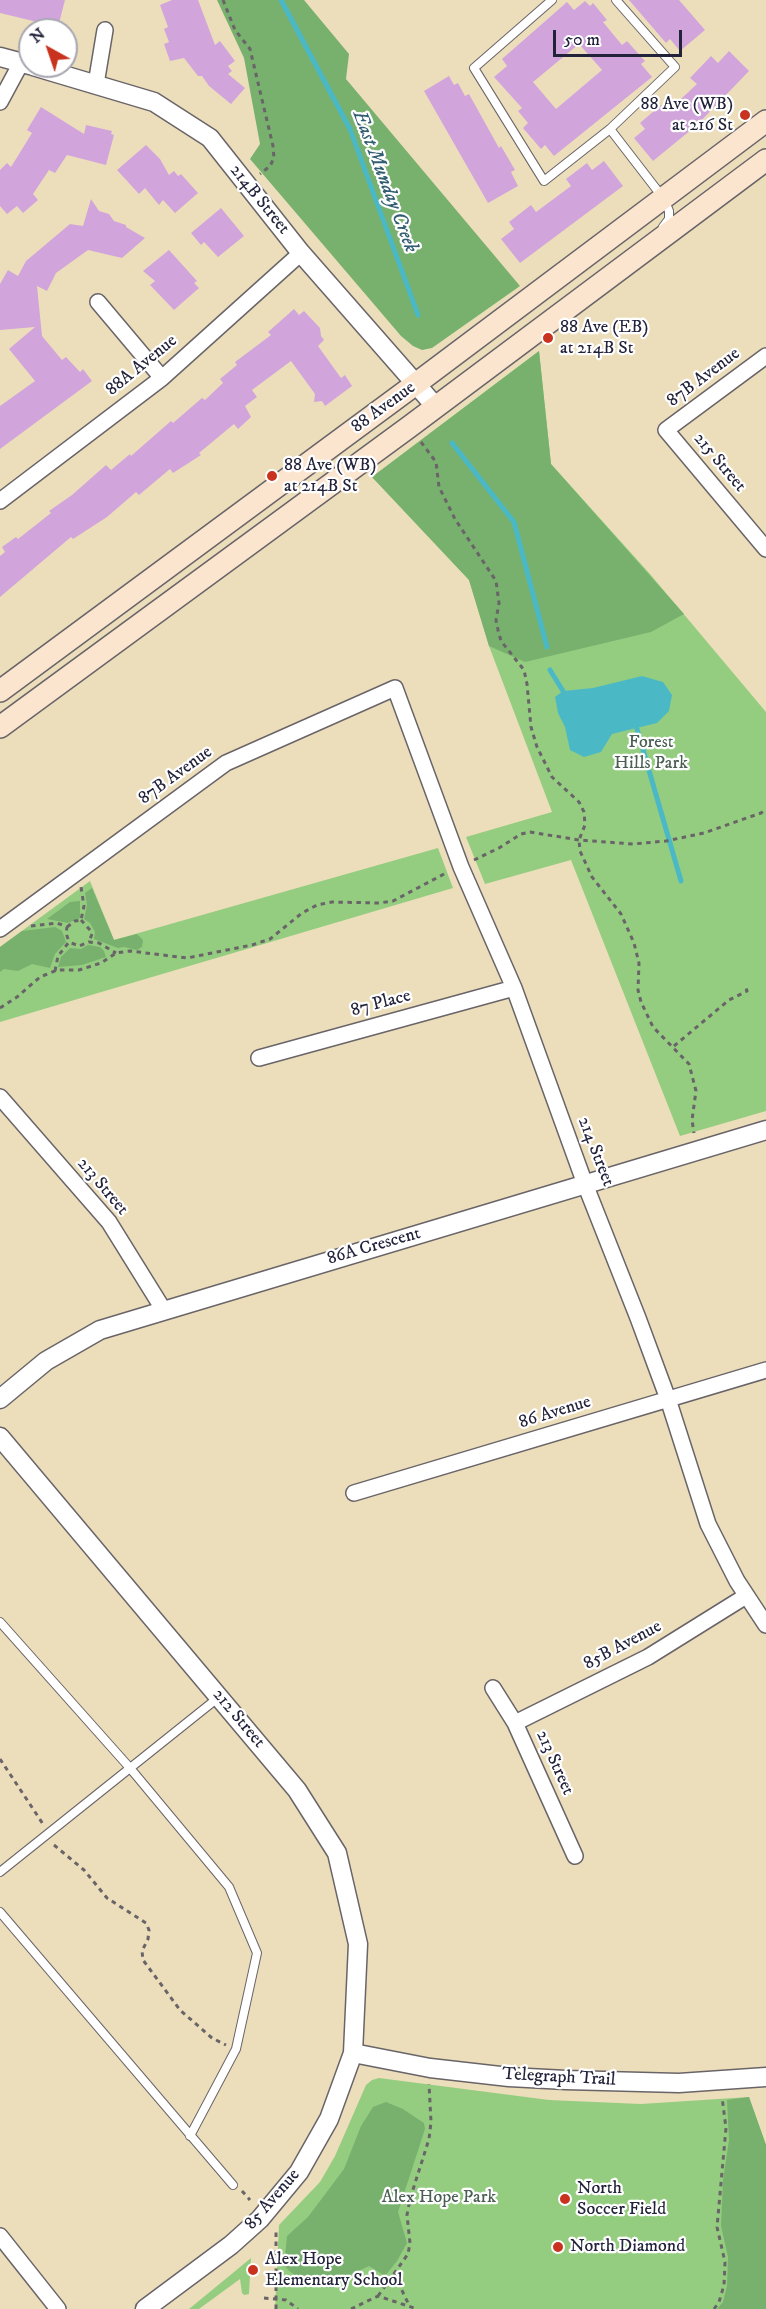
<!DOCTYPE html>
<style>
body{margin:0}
#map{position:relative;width:766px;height:2309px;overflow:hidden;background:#ecdebb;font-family:"IM FELL DW Pica",serif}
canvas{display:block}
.north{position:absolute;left:18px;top:18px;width:60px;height:60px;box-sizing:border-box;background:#fff;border:2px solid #a7a7b1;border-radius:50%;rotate:320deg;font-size:16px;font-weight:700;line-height:24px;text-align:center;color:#22223b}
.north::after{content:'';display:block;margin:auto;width:21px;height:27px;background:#c8321e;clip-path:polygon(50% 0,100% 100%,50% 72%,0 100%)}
.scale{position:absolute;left:553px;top:30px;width:129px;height:27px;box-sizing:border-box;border:3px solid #22223b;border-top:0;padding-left:8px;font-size:18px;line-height:21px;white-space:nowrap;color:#22223b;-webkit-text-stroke:4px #fff;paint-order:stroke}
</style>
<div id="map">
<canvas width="766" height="2309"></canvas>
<div class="north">N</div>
<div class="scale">50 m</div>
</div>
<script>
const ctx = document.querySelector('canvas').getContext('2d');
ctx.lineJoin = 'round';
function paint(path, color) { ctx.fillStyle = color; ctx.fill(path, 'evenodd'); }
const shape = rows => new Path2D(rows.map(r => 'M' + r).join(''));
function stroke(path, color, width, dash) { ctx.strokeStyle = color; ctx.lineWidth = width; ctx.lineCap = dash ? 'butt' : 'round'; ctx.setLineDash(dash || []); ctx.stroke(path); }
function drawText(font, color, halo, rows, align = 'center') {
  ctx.font = font + ' "IM FELL DW Pica",serif'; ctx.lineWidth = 4.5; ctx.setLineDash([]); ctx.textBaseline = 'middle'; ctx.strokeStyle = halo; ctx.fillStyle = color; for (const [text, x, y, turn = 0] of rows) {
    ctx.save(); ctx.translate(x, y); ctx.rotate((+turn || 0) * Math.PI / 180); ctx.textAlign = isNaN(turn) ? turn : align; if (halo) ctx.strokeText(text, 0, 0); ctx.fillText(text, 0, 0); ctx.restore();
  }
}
paint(shape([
 [539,351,551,464,650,574,766,712,766,1111,680,1136,571,860,485,884,466,837,552,812,489,646,469,580,372,477],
 [438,848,453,888,0,1022,0,947,90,881,114,940],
 [379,2078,549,2100,641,2104,749,2097,766,2145,766,2309,275,2309,279,2225,320,2182,335,2156,366,2085,372,2080],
 [251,2258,249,2294,244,2295,242,2293,240,2279,199,2309,189,2309]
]), '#95cd80');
paint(shape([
 [217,0,304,0,349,54,346,79,520,286,432,348,422,350,413,346,401,336,250,159,260,144,244,58],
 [539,351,551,464,684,614,651,632,525,662,489,646,469,580,372,477],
 [92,888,114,940,137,934,143,940,142,947,137,950,124,947,118,948,94,939,95,932,90,923,84,919,87,905,85,893],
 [80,901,80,918,68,923,47,919,70,902],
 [55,927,62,931,66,942,55,954,50,968,32,964,18,971,4,969,0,972,0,947,22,931],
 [88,945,100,947,104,951,106,957,82,965,58,967,61,957,70,948,81,949],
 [749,2097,766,2145,766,2309,717,2309,723,2302,727,2286,728,2257,721,2226,723,2180,729,2140,727,2100],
 [386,2102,403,2109,424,2123,425,2129,398,2212,407,2243,397,2261,385,2276,369,2266,348,2276,333,2288,304,2284,284,2266,287,2236,308,2217,344,2169,361,2126,373,2107]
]), '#78b06e');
paint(shape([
 [642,676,663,682,672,695,669,711,657,723,612,734,601,752,584,757,570,750,565,727,558,713,555,697,563,691,593,688]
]), '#4bb9c5');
stroke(shape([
 [281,0,350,129,418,315],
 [452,443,514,522,547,647],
 [550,670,563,691],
 [637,729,681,881]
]), '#4bb9c5', 5);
paint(shape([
 [0,0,65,0,58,27,0,13],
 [172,0,198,0,215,45,220,41,235,61,228,66,232,71,228,74,245,88,231,104,209,86,202,76,198,76,184,58,170,61,164,44,169,42,164,29,168,27,160,5],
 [629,0,679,0,705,30,680,51,670,39,666,43],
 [585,1,590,6,593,3,607,20,603,22,622,45,627,41,645,61,641,64,652,77,554,156,545,145,541,149,523,128,528,123,518,111,522,108,494,77,507,66,502,59,567,2,574,10],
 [579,44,602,70,556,109,533,82],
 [729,51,749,71,697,125,653,161,634,138,645,129,640,123,661,105,667,112,697,84,690,78,711,56,718,63],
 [449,76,454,85,458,83,465,96,469,94,499,148,501,146,515,170,511,172,518,186,488,203,424,91],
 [41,107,84,134,86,125,112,131,111,134,114,135,106,165,67,155,55,173,49,170,33,194,38,200,23,213,17,206,7,214,0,206,0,170,7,163,11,167,32,133,27,130],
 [146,145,160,159,169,175,174,171,178,176,181,174,198,193,175,213,163,200,159,205,145,188,139,194,117,170],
 [604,161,623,186,520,263,501,239,514,229,509,222,531,205,536,212,571,186,566,179,587,163,592,170],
 [91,199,99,211,109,214,114,221,126,225,126,227,145,238,122,258,88,250,56,273,47,291,37,286,42,336,62,360,66,357,80,372,83,369,92,381,0,449,0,406,35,381,9,349,35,327,0,330,0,284,8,270,18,276,26,261,70,224,83,226],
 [221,208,244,236,218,257,204,242,201,245,191,233],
 [169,250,197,281,194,283,199,288,174,310,150,285,155,281,143,271],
 [294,309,299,315,304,311,320,328,321,336,324,340,318,346,341,378,345,375,352,386,325,406,322,401,314,402,315,394,291,361,252,390,257,397,245,406,251,417,238,429,234,424,199,453,201,455,173,473,170,469,139,495,136,492,107,517,73,539,71,537,0,597,0,556,5,552,2,547,16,537,18,539,51,513,49,511,72,495,106,465,111,470,130,454,131,456,171,421,173,423,202,398,205,400,223,383,220,379,237,365,235,362,271,335,268,332]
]), '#d1a5dc');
const service = shape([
 [552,0,474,68,544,181,610,129,675,67,616,0],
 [610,129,664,199,669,211,669,219,663,227],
 [0,1622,130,1768,229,1887,257,1953,236,2049,190,2136],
 [0,1872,219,1697],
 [0,1912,233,2185]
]);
const minor = shape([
 [96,84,105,30],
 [0,102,21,63],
 [98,302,162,378],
 [766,356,666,430,766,549],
 [0,501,162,378,301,253],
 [0,929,226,763,395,688,461,867,514,988,585,1184,638,1318,668,1399,708,1524,737,1581,766,1625],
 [259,1058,514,988],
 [0,1097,109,1222,163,1309],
 [354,1493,766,1370],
 [493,1688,515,1723,575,1856],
 [515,1723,648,1657,746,1596],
 [0,2236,58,2309]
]);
const tertiary = shape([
 [0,57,30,65],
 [33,66,154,102,210,138,301,253,436,407],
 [0,1399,46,1361,100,1330,766,1130],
 [0,1437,297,1790,337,1853,358,1944,353,2053,329,2119,299,2172,260,2219,231,2245,145,2309],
 [353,2053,430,2068,509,2077,566,2080,679,2083,766,2077]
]);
const secondary = shape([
 [0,691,417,383,766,121],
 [0,727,409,427,766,160]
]);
stroke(service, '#696468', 10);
stroke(minor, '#696468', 18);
stroke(tertiary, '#696468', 21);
stroke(secondary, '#696468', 24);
stroke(shape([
 [223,0,235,30,250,49,273,146,274,158,270,166,260,174],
 [421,442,436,462,439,487,455,519,496,581,499,603,496,620,498,630,501,641,524,670,527,684,531,727,537,747,552,777,579,802,584,812,585,825,579,840,580,851,592,877,621,914,634,943,639,963,638,990,641,1002,653,1027,689,1064,696,1091,692,1120,694,1133],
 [474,860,499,848,521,834,530,832,579,840,633,844,666,841,704,833,761,813,766,809],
 [81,920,90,930,92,934,89,942],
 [31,926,57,923,67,927,66,933,69,942],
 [67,927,75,921,81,920,84,906,81,887],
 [55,971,58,956,69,942,79,946,89,942,99,943,116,953],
 [0,1008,17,997,40,977,57,970,79,970,101,963,116,953,130,951,187,958,252,945,270,939,302,913,317,905,332,902,379,903,393,901,446,873],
 [674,1046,729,1000,747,991,746,988],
 [0,1759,43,1824],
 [54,1845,84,1870,107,1898,146,1923,149,1930,148,1939,142,1951,143,1960,180,2010,212,2038,226,2045],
 [242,2191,250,2200],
 [394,2274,409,2305],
 [378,2296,408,2254,410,2243,407,2215,410,2199,429,2139,431,2122,429,2084],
 [264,2298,286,2300,298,2309],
 [276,2309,276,2232],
 [351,2309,378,2296,417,2309],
 [714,2309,719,2302,724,2285,725,2262,717,2227,726,2128,722,2097]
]), '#696468', 3, [4.5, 4.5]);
stroke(service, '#fff', 8);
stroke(minor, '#fff', 15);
stroke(tertiary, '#fff', 18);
stroke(secondary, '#fbe5cf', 21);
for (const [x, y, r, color] of [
 [745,115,6,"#c8321e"],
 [548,338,6,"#c8321e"],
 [272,476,6,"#c8321e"],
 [565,2199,6,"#c8321e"],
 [558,2247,6,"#c8321e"],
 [253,2270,6,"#c8321e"]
]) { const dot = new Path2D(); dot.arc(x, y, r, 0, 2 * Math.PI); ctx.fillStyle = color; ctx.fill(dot); stroke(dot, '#fff', 2); }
drawText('18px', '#22223b', '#fff', [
 ["88 Ave (WB)",733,105,"right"],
 ["at 216 St",733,126,"right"],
 ["88 Ave (EB)",560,328],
 ["at 214B St",560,349],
 ["88 Ave (WB)",284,466],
 ["at 214B St",284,487],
 ["North",577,2189],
 ["Soccer Field",577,2210],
 ["North Diamond",570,2247],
 ["Alex Hope",265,2260],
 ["Elementary School",265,2281]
], 'left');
drawText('18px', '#22223b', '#fff', [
 ["214B Street",259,200,51],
 ["88A Avenue",142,366,-39],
 ["87B Avenue",704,378,-37],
 ["88 Avenue",384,408,-36],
 ["215 Street",719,463,50],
 ["87B Avenue",176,776,-36],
 ["87 Place",381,1004,-15],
 ["214 Street",595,1152,69],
 ["213 Street",102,1187,50],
 ["86A Crescent",374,1247,-16],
 ["86 Avenue",555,1413,-17],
 ["85B Avenue",623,1646,-28],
 ["212 Street",238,1719,50],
 ["213 Street",554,1763,66],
 ["Telegraph Trail",559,2078,3],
 ["85 Avenue",273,2200,-49]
]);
drawText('18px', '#4a5e53', '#fff', [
 ["Forest",651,743],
 ["Hills Park",651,764],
 ["Alex Hope Park",439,2198]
]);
drawText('italic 20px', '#325e72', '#fff', [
 ["East Munday Creek",384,182,69]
]);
</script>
